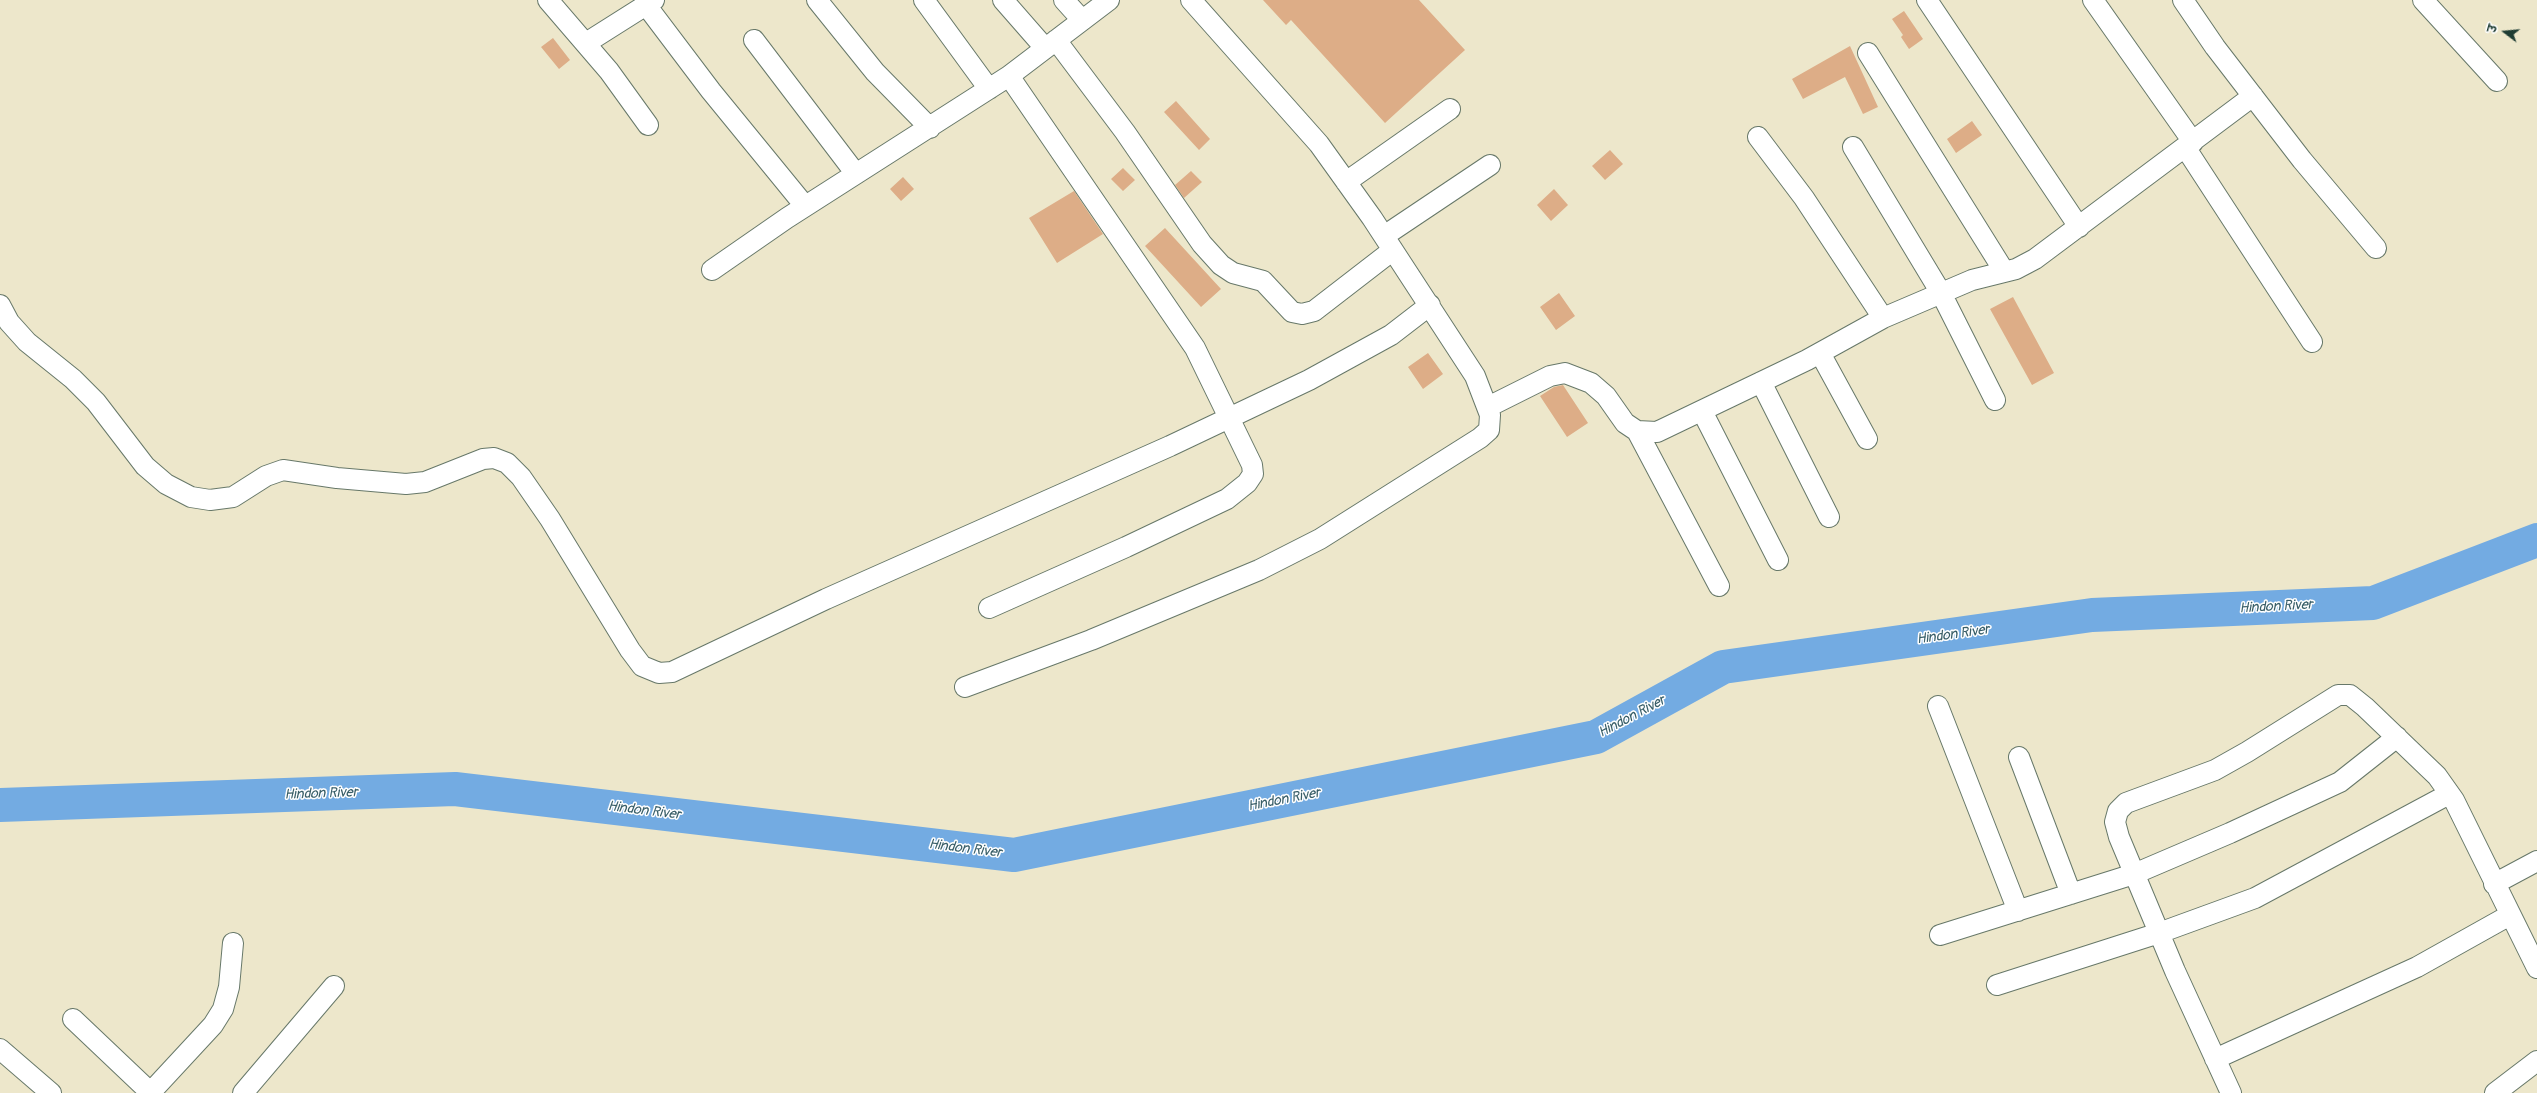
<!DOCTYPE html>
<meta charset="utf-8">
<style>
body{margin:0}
#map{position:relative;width:2537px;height:1093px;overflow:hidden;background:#ede7cb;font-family:Pangolin,"Playpen Sans Deva",sans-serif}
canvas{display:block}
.north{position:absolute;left:2485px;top:12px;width:40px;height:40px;-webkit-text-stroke:3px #fff;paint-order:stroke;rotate:286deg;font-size:11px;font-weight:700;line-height:16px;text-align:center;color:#1f3d34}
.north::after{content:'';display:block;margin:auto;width:14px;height:18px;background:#1f3d34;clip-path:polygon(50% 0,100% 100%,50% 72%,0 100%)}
</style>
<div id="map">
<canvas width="2537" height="1093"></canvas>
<div class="north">उ</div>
</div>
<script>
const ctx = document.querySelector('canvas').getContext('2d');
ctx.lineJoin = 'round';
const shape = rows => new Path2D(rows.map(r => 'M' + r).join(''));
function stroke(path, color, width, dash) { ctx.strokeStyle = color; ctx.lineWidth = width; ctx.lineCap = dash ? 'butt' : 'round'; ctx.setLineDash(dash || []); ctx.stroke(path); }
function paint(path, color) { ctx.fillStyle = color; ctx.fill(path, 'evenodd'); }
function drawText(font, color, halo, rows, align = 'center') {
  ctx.font = font + ' Pangolin,sans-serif'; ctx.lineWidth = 3; ctx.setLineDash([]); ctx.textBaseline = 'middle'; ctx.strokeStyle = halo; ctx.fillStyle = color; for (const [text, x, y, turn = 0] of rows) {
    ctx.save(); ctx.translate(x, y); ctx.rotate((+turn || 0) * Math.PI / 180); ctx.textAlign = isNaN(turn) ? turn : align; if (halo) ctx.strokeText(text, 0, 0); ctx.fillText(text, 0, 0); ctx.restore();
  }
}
stroke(shape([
 [0,805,455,789,1014,855,1596,737,1723,667,2092,615,2373,603,2537,540]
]), '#73abe2', 34);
paint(shape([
 [1263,0,1419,0,1465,50,1385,123,1291,20,1286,25],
 [1904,11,1923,39,1909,49,1901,37,1903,35,1892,19],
 [553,38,570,60,559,69,541,47],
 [1850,46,1878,107,1863,114,1845,77,1803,99,1792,79],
 [1176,101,1210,139,1199,150,1164,112],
 [1972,121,1982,135,1956,153,1947,139],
 [1610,150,1623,164,1605,180,1592,166],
 [1123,168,1135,180,1123,191,1111,179],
 [1191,171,1202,182,1184,198,1175,185],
 [903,177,914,189,901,201,890,189],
 [1554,189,1568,205,1551,221,1537,205],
 [1074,191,1103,234,1057,263,1029,218],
 [1165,228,1221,289,1201,307,1145,246],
 [1559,293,1575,316,1556,330,1540,307],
 [2013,297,2054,373,2032,385,1990,309],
 [1428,353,1443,374,1423,389,1408,367],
 [1563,385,1588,423,1567,437,1540,396,1554,387]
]), '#ddad87');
const minor = shape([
 [548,0,609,71,648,125],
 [817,0,875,72,930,128],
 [924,0,989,89],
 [1003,0,1045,48],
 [1064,0,1082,20],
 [1927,0,2079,227],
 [2093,0,2193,142],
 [2183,0,2215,47,2302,160,2376,248],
 [2423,0,2497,81],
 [646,5,711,91,805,206],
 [754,40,856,174],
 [1056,40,1125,132,1202,244,1221,265,1233,273,1263,281,1292,312,1302,314,1314,311,1393,250],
 [586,43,654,0],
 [1868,53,2004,271],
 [1758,137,1804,198,1883,318],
 [1853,147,1941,293,1995,400],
 [2185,147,2312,342],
 [1346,182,1450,109],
 [1384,236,1490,165],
 [712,270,787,218,1009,76,1109,0],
 [0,305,9,322,27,342,73,379,96,402,145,466,166,484,191,497,210,500,233,497,266,476,283,470,337,478,406,484,425,482,483,459,494,458,507,463,521,477,550,519,630,650,642,666,659,673,672,672,826,599,1170,446,1309,380,1391,335,1430,305],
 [1820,353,1867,439],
 [1761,382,1829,517],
 [1488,407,1550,376,1565,373,1591,383,1606,396,1625,423,1637,431,1657,432,1807,360,1883,318,1972,280,2016,269,2035,259,2253,96],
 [1702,411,1778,560],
 [1637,431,1719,586],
 [989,608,1126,547,1227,499,1247,483,1253,474,1252,465,1195,348,1009,76],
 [965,687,1091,640,1259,570,1320,539,1480,438,1489,430,1490,415,1475,376,1372,218,1319,144,1191,0],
 [1938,706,2018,911],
 [2019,757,2071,894],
 [2494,884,2537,861],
 [1940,935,2134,874,2230,833,2340,782,2397,737],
 [1997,985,2159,933,2255,898,2449,794],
 [73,1019,151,1093],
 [0,1049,51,1093],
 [2215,1059,2417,967,2510,915],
 [150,1093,213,1025,223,1009,229,987,233,943],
 [243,1093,334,986],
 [2231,1093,2175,971,2119,837,2115,822,2118,811,2126,803,2215,770,2247,752,2338,695,2350,695,2365,707,2437,776,2454,800,2537,968],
 [2495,1093,2537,1061]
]);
stroke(minor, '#677869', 22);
stroke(minor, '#fff', 20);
drawText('italic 14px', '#385e68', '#fff', [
 ["Hindon River",2276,607,-3],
 ["Hindon River",1953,635,-8],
 ["Hindon River",1632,717,-28],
 ["Hindon River",321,794,-2],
 ["Hindon River",1284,800,-11],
 ["Hindon River",644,811,7],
 ["Hindon River",965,849,7]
]);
</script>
